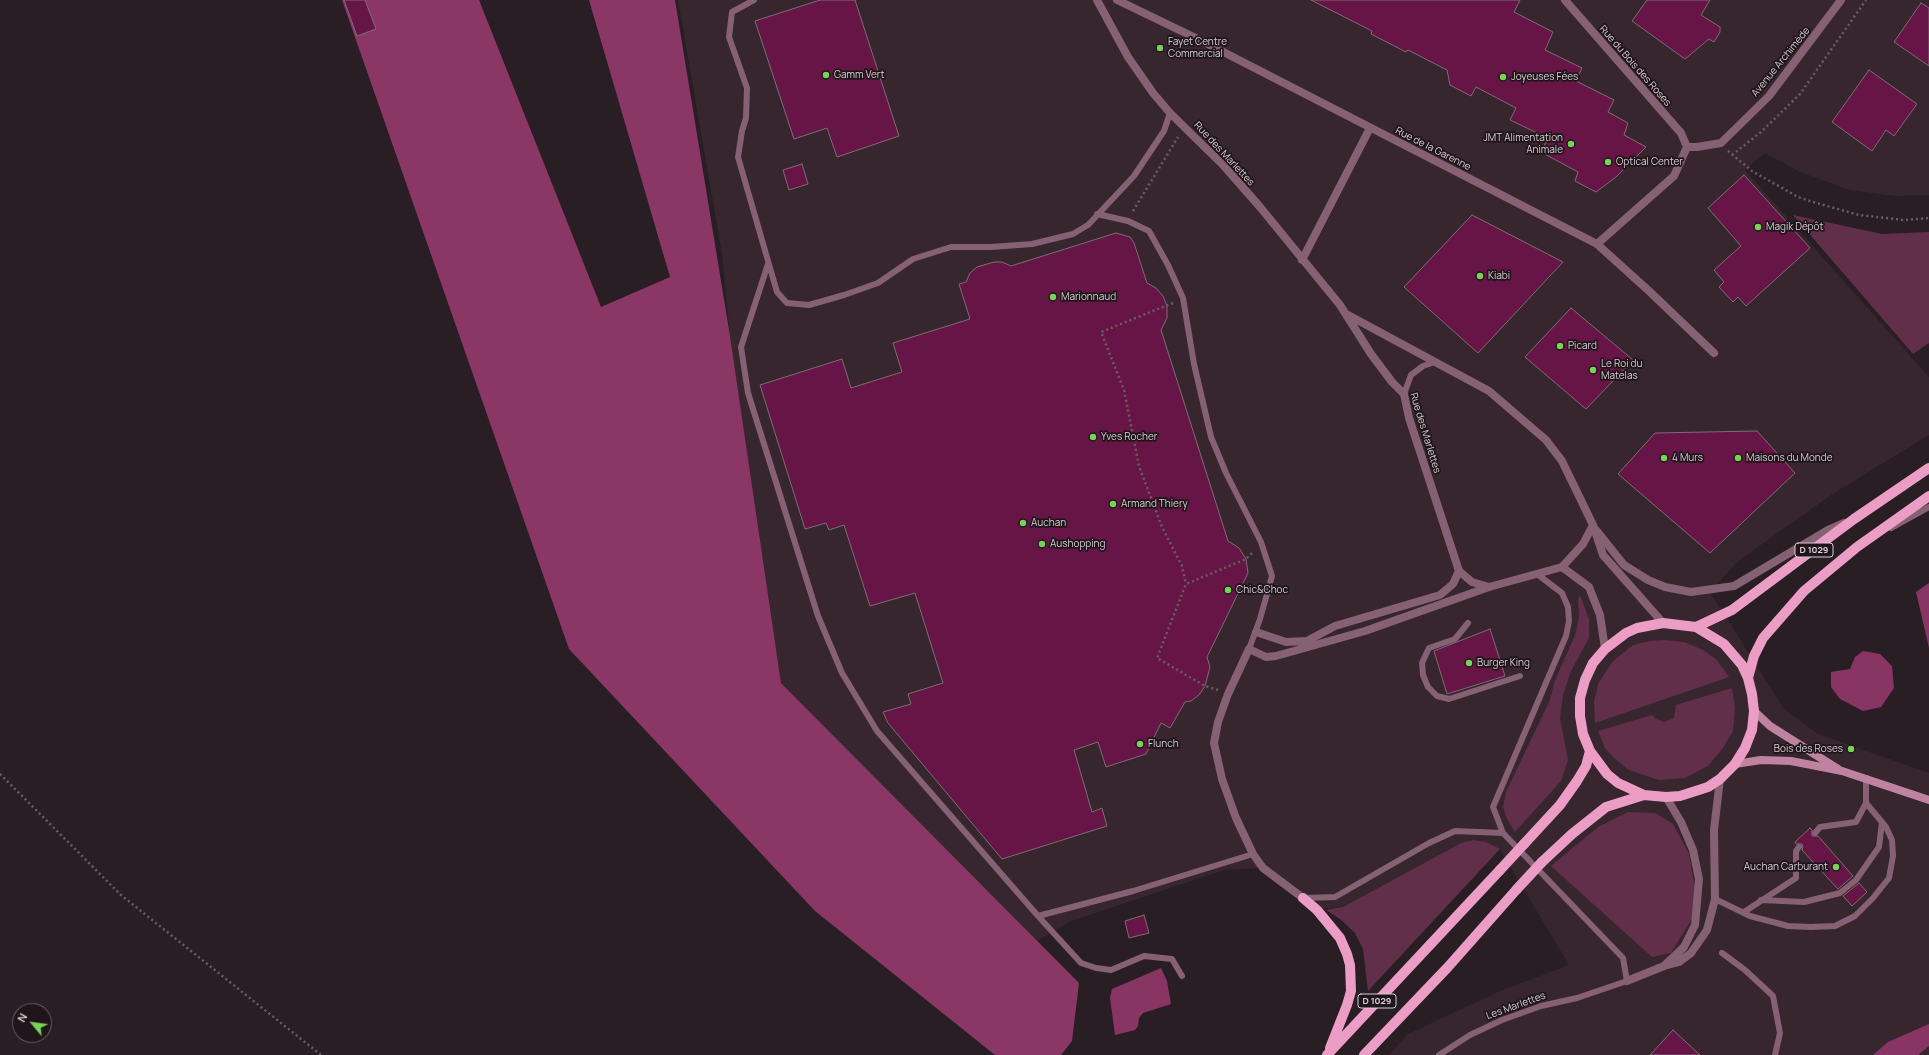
<!DOCTYPE html>
<meta charset="utf-8">
<style>
body{margin:0}
#map{position:relative;width:1929px;height:1055px;overflow:hidden;background:#291e23;font-family:Manrope,sans-serif}
canvas{display:block}
.north{position:absolute;left:12px;top:1003px;width:40px;height:40px;box-sizing:border-box;background:#1f151a;border:1px solid #695f64;border-radius:50%;rotate:299deg;font-size:11px;font-weight:700;line-height:16px;text-align:center;color:#d7cfd3}
.north::after{content:'';display:block;margin:auto;width:14px;height:18px;background:#79d158;clip-path:polygon(50% 0,100% 100%,50% 72%,0 100%)}
</style>
<div id="map">
<canvas width="1929" height="1055"></canvas>
<div class="north">N</div>
</div>
<script>
const ctx = document.querySelector('canvas').getContext('2d');
ctx.lineJoin = 'round';
function paint(path, color) { ctx.fillStyle = color; ctx.fill(path, 'evenodd'); }
const shape = rows => new Path2D(rows.map(r => 'M' + r).join(''));
function stroke(path, color, width, dash) { ctx.strokeStyle = color; ctx.lineWidth = width; ctx.lineCap = dash ? 'butt' : 'round'; ctx.setLineDash(dash || []); ctx.stroke(path); }
function drawText(font, color, halo, rows, align = 'center') {
  ctx.font = font + ' Manrope,sans-serif'; ctx.lineWidth = 3.5; ctx.setLineDash([]); ctx.textBaseline = 'middle'; ctx.strokeStyle = halo; ctx.fillStyle = color; for (const [text, x, y, turn = 0] of rows) {
    ctx.save(); ctx.translate(x, y); ctx.rotate((+turn || 0) * Math.PI / 180); ctx.textAlign = isNaN(turn) ? turn : align; if (halo) ctx.strokeText(text, 0, 0); ctx.fillText(text, 0, 0); ctx.restore();
  }
}
paint(shape([
 [678,0,1929,0,1929,195,1895,196,1850,190,1800,172,1765,153,1745,170,1929,377,1929,435,1834,493,1737,562,1710,592,1784,709,1818,734,1929,773,1929,1055,1389,1055,1408,1034,1498,992,1569,965,1500,850,1486,842,1461,843,1343,907,1317,910,1263,868,1224,870,1071,921,1037,941,781,683,730,336,722,254]
]), '#37262e');
paint(shape([
 [1793,215,1882,234,1929,232,1929,343,1913,354],
 [1580,595,1589,619,1589,638,1571,671,1563,695,1560,718,1568,760,1561,781,1515,832,1507,819,1503,807,1506,792,1550,700,1554,683,1576,633,1579,616,1578,599],
 [1664,640,1684,642,1703,650,1717,660,1729,677,1595,723,1594,701,1599,682,1613,661,1633,645,1649,641],
 [1732,688,1735,707,1733,731,1723,748,1708,766,1685,778,1659,780,1629,770,1614,758,1605,748,1598,731,1652,715,1656,719,1664,722,1674,718,1676,705],
 [1628,812,1655,813,1673,824,1689,854,1696,894,1693,917,1671,953,1652,957,1551,866,1598,827],
 [1473,840,1486,842,1500,849,1368,991,1363,949,1355,933,1340,919,1326,910,1343,907,1461,843]
]), '#612f4a');
paint(shape([
 [342,0,479,0,601,307,670,277,589,0,675,0,730,336,781,683,1079,983,1072,1041,1061,1055,995,1055,815,911,569,649]
]), '#8a3766');
paint(shape([
 [1929,583,1929,648,1916,592],
 [1863,651,1880,654,1892,666,1894,688,1881,707,1863,711,1840,699,1831,687,1831,672,1850,669,1855,657],
 [1161,968,1167,981,1171,1004,1143,1013,1139,1018,1138,1026,1135,1030,1115,1035,1110,998,1112,989],
 [1929,1024,1929,1046,1918,1055,1873,1055,1888,1042]
]), '#893564');
const building = shape([
 [344,0,365,0,376,29,357,36,344,0],
 [820,0,855,0,899,136,837,157,827,128,794,139,755,21,820,0],
 [1311,0,1520,0,1514,12,1553,32,1545,50,1582,68,1576,81,1614,100,1608,112,1628,123,1624,135,1646,147,1616,177,1596,192,1575,181,1578,172,1541,152,1548,138,1510,120,1516,108,1476,87,1471,96,1450,85,1447,70,1408,50,1406,52,1371,34,1372,31,1311,0],
 [1647,0,1710,0,1701,15,1720,27,1720,32,1714,42,1709,39,1685,59,1632,21,1647,0],
 [1921,3,1929,8,1929,66,1894,42,1921,3],
 [1869,70,1917,104,1894,136,1886,130,1872,151,1832,122,1869,70],
 [802,164,808,184,789,190,783,170,802,164],
 [1744,175,1810,248,1746,306,1738,297,1733,302,1719,287,1724,282,1714,270,1741,246,1708,208,1744,175],
 [1472,215,1563,262,1478,353,1404,287,1472,215],
 [1116,233,1130,237,1134,243,1147,283,1156,288,1163,296,1167,306,1167,318,1161,330,1228,541,1239,548,1246,559,1248,573,1207,657,1210,667,1205,686,1199,695,1191,701,1185,702,1170,728,1161,723,1146,754,1106,767,1098,742,1074,750,1092,812,1102,808,1107,826,1002,859,888,723,883,712,911,704,908,694,943,683,915,593,870,606,844,525,829,530,826,523,805,529,760,385,842,359,851,388,902,372,893,343,970,319,959,284,966,282,970,273,977,267,994,262,1002,262,1011,266,1116,233],
 [1571,308,1633,360,1586,409,1525,357,1571,308],
 [1757,431,1795,473,1710,553,1618,474,1655,433,1757,431],
 [1490,629,1505,676,1447,694,1434,651,1490,629],
 [1810,828,1812,830,1812,836,1818,836,1853,876,1838,889,1802,850,1803,847,1802,844,1796,844,1795,842,1810,828],
 [1859,883,1867,892,1852,906,1843,896,1859,883],
 [1144,915,1149,933,1129,938,1125,921,1144,915],
 [1673,1030,1700,1055,1650,1055,1673,1030]
]);
paint(building, '#671547');
stroke(building, '#7a6d73', 1);
stroke(shape([
 [1728,151,1752,171,1798,197,1813,202,1859,215,1904,220,1929,218],
 [1732,155,1761,132,1800,94,1866,0],
 [1133,211,1178,137],
 [1173,303,1101,332,1124,390,1139,466,1162,527,1182,566,1186,584],
 [1218,690,1205,686,1157,658,1186,584,1246,559,1253,552],
 [0,774,121,895,321,1055]
]), '#685f63', 2.5, [2, 3]);
stroke(shape([
 [754,0,732,12,729,37,747,88,746,118,742,131,738,157,777,292,787,303,809,305,844,295,878,283,913,259,951,247,991,247,1032,244,1073,234,1088,225,1134,176,1164,131,1170,113],
 [1097,214,1128,221,1149,231,1168,265,1183,298,1194,364,1211,437,1226,473,1261,542,1272,576,1260,619,1249,649],
 [768,264,741,347,748,393,818,616,842,673,877,731,1038,916,1081,963,1096,968,1111,970,1144,956,1172,959,1182,976],
 [1404,394,1411,375,1423,366,1435,362],
 [1891,528,1929,507],
 [1468,623,1455,639,1429,648,1422,663,1423,675,1428,687,1437,696,1449,699,1520,676],
 [1815,833,1820,827,1856,822,1866,803],
 [1304,898,1335,897,1429,843,1455,831,1503,833],
 [1715,899,1750,916,1788,926,1811,927,1835,926,1855,916,1873,898,1889,878,1893,856,1892,840,1886,827,1866,803,1866,778],
 [1761,900,1804,902,1840,893,1856,880,1879,847,1882,822],
 [1744,912,1796,878,1796,851,1799,847],
 [1038,916,1133,891,1253,854],
 [1722,953,1745,970,1773,996,1780,1033,1775,1055],
 [1439,1055,1470,1035,1502,1020,1541,1006,1577,998,1627,981,1623,958,1503,833,1493,807,1566,636,1569,621,1568,607,1562,593,1537,574]
]), '#866073', 6);
stroke(shape([
 [1097,0,1128,57,1153,93,1170,113,1224,166,1260,207,1340,305,1371,354,1392,382,1404,394,1409,418,1459,571],
 [1117,0,1202,41,1597,244,1649,291,1714,353],
 [1565,0,1681,133,1687,147],
 [1687,147,1697,147,1721,143,1769,96,1841,0],
 [1597,244,1674,176,1687,147],
 [1302,260,1370,128],
 [1348,315,1489,391,1546,440,1562,461,1593,525,1603,555,1663,623],
 [1596,530,1624,565,1648,580,1665,587,1691,592,1734,586,1828,530,1844,523],
 [1562,567,1583,544,1593,525],
 [1459,571,1472,582,1489,587],
 [1256,632,1286,642,1307,641,1335,626,1440,595,1453,584,1459,571],
 [1303,898,1263,868,1253,854,1236,818,1222,779,1214,743,1218,722,1228,694,1249,649,1266,657,1276,656,1365,631,1489,587,1562,567,1589,587,1600,615,1605,649],
 [1664,966,1684,947,1695,925,1699,879,1693,850,1681,822,1666,797],
 [1627,981,1664,966,1679,962,1691,953,1707,930,1715,899,1714,830,1720,779]
]), '#866073', 8);
stroke(shape([
 [1754,711,1770,726,1838,769],
 [1735,764,1761,760,1791,761,1842,771,1929,800]
]), '#c082a1', 8);
stroke(shape([
 [1696,627,1724,644,1742,665,1748,678,1752,694,1754,711,1752,730,1745,748,1735,764,1720,779,1708,787,1680,796,1666,797,1644,795,1618,783,1607,774,1590,751,1583,734,1580,716,1580,698,1585,680,1593,663,1605,649,1626,633,1637,628,1663,623,1696,627,1732,610,1854,519,1929,468],
 [1748,678,1754,656,1763,638,1804,591,1857,547,1929,496],
 [1524,844,1560,805,1577,781,1586,766,1590,751],
 [1542,862,1572,834,1606,807,1644,795],
 [1303,898,1317,910,1340,938,1347,954,1350,965,1351,991,1347,1005,1330,1048],
 [1327,1055,1500,870],
 [1364,1055,1448,967,1517,889]
]), '#ec9dc5', 10);
stroke(shape([
 [1500,870,1524,844],
 [1517,889,1542,862]
]), '#ec9dc5', 10);
for (const [x, y, r, color] of [
 [1160,48,4,"#79d158"],
 [826,75,4,"#79d158"],
 [1503,77,4,"#79d158"],
 [1571,144,4,"#79d158"],
 [1608,162,4,"#79d158"],
 [1758,227,4,"#79d158"],
 [1480,276,4,"#79d158"],
 [1053,297,4,"#79d158"],
 [1560,346,4,"#79d158"],
 [1593,370,4,"#79d158"],
 [1093,437,4,"#79d158"],
 [1664,458,4,"#79d158"],
 [1738,458,4,"#79d158"],
 [1113,504,4,"#79d158"],
 [1023,523,4,"#79d158"],
 [1042,544,4,"#79d158"],
 [1228,590,4,"#79d158"],
 [1469,663,4,"#79d158"],
 [1140,744,4,"#79d158"],
 [1851,749,4,"#79d158"],
 [1836,867,4,"#79d158"]
]) { const dot = new Path2D(); dot.arc(x, y, r, 0, 2 * Math.PI); ctx.fillStyle = color; ctx.fill(dot); stroke(dot, '#1f151a', 1.5); }
for (const [x, y, w] of [
 [1814,550,38],
 [1377,1001,38]
]) { const box = new Path2D(); box.roundRect(x - w / 2, y - 7, w, 14, 3); ctx.fillStyle = '#1f151a'; ctx.fill(box); stroke(box, '#d7cfd3', 1); }
drawText('bold 9px', '#d7cfd3', null, [
 ["D 1029",1814,550],
 ["D 1029",1377,1001]
]);
drawText('10px', '#d7cfd3', '#1f151a', [
 ["Fayet Centre",1168,42],
 ["Commercial",1168,54],
 ["Gamm Vert",834,75],
 ["Joyeuses Fées",1511,77],
 ["JMT Alimentation",1563,138,"right"],
 ["Animale",1563,150,"right"],
 ["Optical Center",1616,162],
 ["Magik Dépôt",1766,227],
 ["Kiabi",1488,276],
 ["Marionnaud",1061,297],
 ["Picard",1568,346],
 ["Le Roi du",1601,364],
 ["Matelas",1601,376],
 ["Yves Rocher",1101,437],
 ["4 Murs",1672,458],
 ["Maisons du Monde",1746,458],
 ["Armand Thiery",1121,504],
 ["Auchan",1031,523],
 ["Aushopping",1050,544],
 ["Chic&Choc",1236,590],
 ["Burger King",1477,663],
 ["Flunch",1148,744],
 ["Bois des Roses",1843,749,"right"],
 ["Auchan Carburant",1828,867,"right"]
], 'left');
drawText('10px', '#d7cfd3', '#1f151a', [
 ["Avenue Archimède",1781,62,-51],
 ["Rue du Bois des Roses",1635,66,49],
 ["Rue de la Garenne",1433,149,27],
 ["Rue des Marlettes",1224,154,47],
 ["Rue des Marlettes",1425,433,73],
 ["Les Marlettes",1516,1006,-20]
]);
</script>
